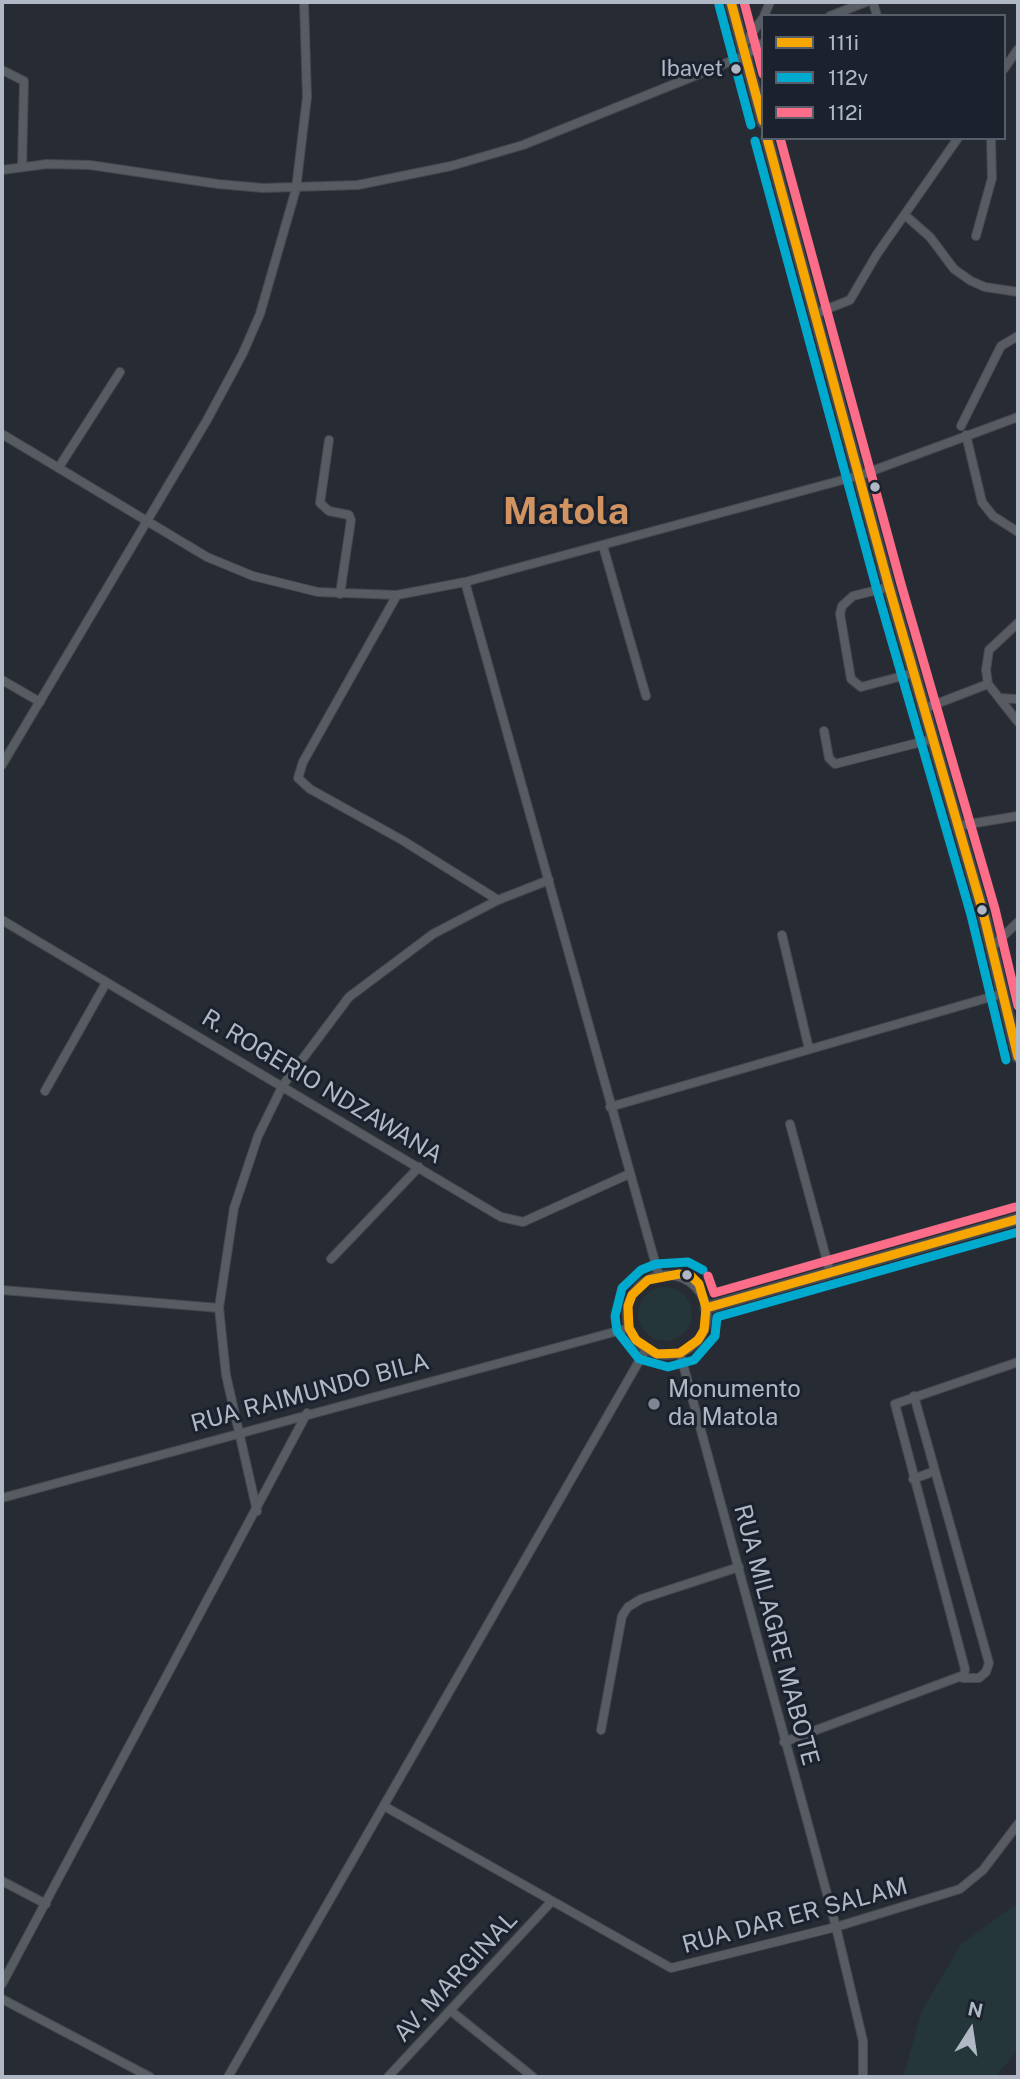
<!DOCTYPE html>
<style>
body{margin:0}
#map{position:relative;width:1020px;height:2079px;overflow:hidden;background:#272c34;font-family:"Public Sans",sans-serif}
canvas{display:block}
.frame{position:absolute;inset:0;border:4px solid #b0b8c5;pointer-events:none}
.legend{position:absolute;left:761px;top:14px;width:245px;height:126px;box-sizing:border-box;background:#1b222e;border:2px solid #575e6a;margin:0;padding:9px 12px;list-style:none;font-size:21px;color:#b0b8c5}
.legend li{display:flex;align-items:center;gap:14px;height:35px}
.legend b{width:35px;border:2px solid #575e6a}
.north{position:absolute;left:936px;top:1995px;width:70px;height:70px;-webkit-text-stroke:5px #1b222e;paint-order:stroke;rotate:12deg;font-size:19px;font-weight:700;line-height:28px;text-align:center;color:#b0b8c5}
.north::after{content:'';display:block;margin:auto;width:24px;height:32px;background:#b0b8c5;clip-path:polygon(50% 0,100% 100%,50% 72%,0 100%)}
</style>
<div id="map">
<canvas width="1020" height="2079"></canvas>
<div class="frame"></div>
<ul class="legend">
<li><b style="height:9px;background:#f7a600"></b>111i</li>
<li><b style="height:9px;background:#00a9ce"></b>112v</li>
<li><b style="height:9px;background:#fb6d88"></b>112i</li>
</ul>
<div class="north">N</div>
</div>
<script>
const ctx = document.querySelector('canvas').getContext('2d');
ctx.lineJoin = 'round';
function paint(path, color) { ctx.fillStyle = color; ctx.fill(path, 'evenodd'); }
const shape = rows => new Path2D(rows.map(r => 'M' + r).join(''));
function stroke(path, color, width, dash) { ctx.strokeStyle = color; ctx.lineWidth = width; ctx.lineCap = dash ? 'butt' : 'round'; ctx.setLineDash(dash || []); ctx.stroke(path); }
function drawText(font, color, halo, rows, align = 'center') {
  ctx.font = font + ' "Public Sans",sans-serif'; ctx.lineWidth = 6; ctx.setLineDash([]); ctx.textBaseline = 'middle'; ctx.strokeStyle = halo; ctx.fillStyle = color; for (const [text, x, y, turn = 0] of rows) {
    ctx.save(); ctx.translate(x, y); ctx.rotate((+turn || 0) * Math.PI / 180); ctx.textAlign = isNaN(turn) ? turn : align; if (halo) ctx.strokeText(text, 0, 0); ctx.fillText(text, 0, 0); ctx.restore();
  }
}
paint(shape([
 '638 1314a27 27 0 1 1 54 0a27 27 0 1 1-54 0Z',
 [1018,1903,1018,2050,995,2077,903,2077,922,2011,961,1944]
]), '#243639');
const minor = shape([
 [873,2,877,16],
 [764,16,770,2],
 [830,16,866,2],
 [742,47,763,18],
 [1004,69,1018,49],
 [2,70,24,81,22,167],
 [2,170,47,164,90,165,218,184,263,188,358,185,451,166,523,145,744,56,763,43],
 [906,216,930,237,954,269,971,281,985,287,1018,292],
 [976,236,992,178,991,138],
 [817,313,850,300,877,254,958,138],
 [961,426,1001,346,1018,336],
 [2,434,207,557,253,576,318,592,397,595,465,582,861,475,1018,417],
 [966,435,982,502,993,516,1018,532],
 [329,440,320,503,329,511,349,515,351,520,340,594],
 [59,467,120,372],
 [603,546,646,696],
 [465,582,659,1276],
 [889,587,853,596,842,606,840,614,851,679,861,687,914,673],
 [397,595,303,762,298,778,310,789,402,840,498,900],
 [1018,623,989,650,986,670,988,684,1018,722],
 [2,680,40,702],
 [999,698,1017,699],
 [923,709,988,684],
 [824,731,829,758,835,764,933,739],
 [2,765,207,420,243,353,260,314,296,189,307,97,304,2],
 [957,826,1018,816],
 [2,920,501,1217,523,1222,629,1174],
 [782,935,809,1049],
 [992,947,1018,922],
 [45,1091,106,983],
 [610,1107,1001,994],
 [790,1124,830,1272],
 [331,1259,419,1167],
 '627 1315a40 40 0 1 1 80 0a40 40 0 1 1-80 0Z',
 [2,1290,219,1308],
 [680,1353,836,1927,863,2041,863,2077],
 [914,1396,989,1663,986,1672,979,1678,963,1678],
 [913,1479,935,1471],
 [2,1498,629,1328],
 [257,1511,226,1375,219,1308,234,1208,258,1136,283,1085,349,997,433,934,498,900,549,880],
 [601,1730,622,1616,628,1607,641,1599,739,1567],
 [784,1742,964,1675,965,1669,895,1404,1018,1362],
 [384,1806,671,1968,836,1927,960,1889,983,1870,1018,1824],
 [2,1881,46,1904],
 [2,1984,307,1413],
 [2,1999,150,2077],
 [451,2011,533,2077],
 [228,2077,646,1349],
 [388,2077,551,1902]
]);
const tertiary = shape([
 [731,2,763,122],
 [767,138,889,587,983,912,1018,1057],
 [706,1308,1018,1219]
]);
stroke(minor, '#45484f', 10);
stroke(tertiary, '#45484f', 13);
stroke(minor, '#575b62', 8);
stroke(tertiary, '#575b62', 10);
stroke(shape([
 [731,2,763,121],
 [767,138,889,587,983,912,1018,1057],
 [679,1274,690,1275,699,1284,706,1308,704,1330,698,1340,680,1353,657,1354,636,1340,629,1328,628,1306,632,1295,648,1280,679,1274],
 [706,1308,1018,1219]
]), '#f7a600', 9);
stroke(shape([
 [719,5,751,125],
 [755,141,877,590,971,915,1006,1060],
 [703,1270,688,1262,656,1264,641,1270,622,1288,615,1316,617,1331,639,1359,668,1367,694,1360,715,1336,717,1317,1018,1232]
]), '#00a9ce', 9);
stroke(shape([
 [744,2,763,74],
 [780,138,901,584,995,909,1018,1006],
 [708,1276,714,1293,1015,1207]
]), '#fb6d88', 9);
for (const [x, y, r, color] of [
 [736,69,6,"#b0b8c5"],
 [875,487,6,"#b0b8c5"],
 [982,910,6,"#b0b8c5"],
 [687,1275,6,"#b0b8c5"],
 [654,1404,7,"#808792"]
]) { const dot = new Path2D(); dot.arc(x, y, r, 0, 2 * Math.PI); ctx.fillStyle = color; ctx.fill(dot); stroke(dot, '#1b222e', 2.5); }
drawText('22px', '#b0b8c5', '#1b222e', [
 ["Ibavet",723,69]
], 'right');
drawText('24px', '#b0b8c5', '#1b222e', [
 ["R. ROGERIO NDZAWANA",322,1087,31],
 ["RUA RAIMUNDO BILA",310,1393,-15],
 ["RUA MILAGRE MABOTE",776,1635,75],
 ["RUA DAR ER SALAM",795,1916,-15],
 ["AV. MARGINAL",456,1977,-47]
]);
drawText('24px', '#b0b8c5', '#1b222e', [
 ["Monumento",668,1390],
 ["da Matola",668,1418]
], 'left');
drawText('bold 38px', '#d09361', '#1b222e', [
 ["Matola",566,512]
]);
</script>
